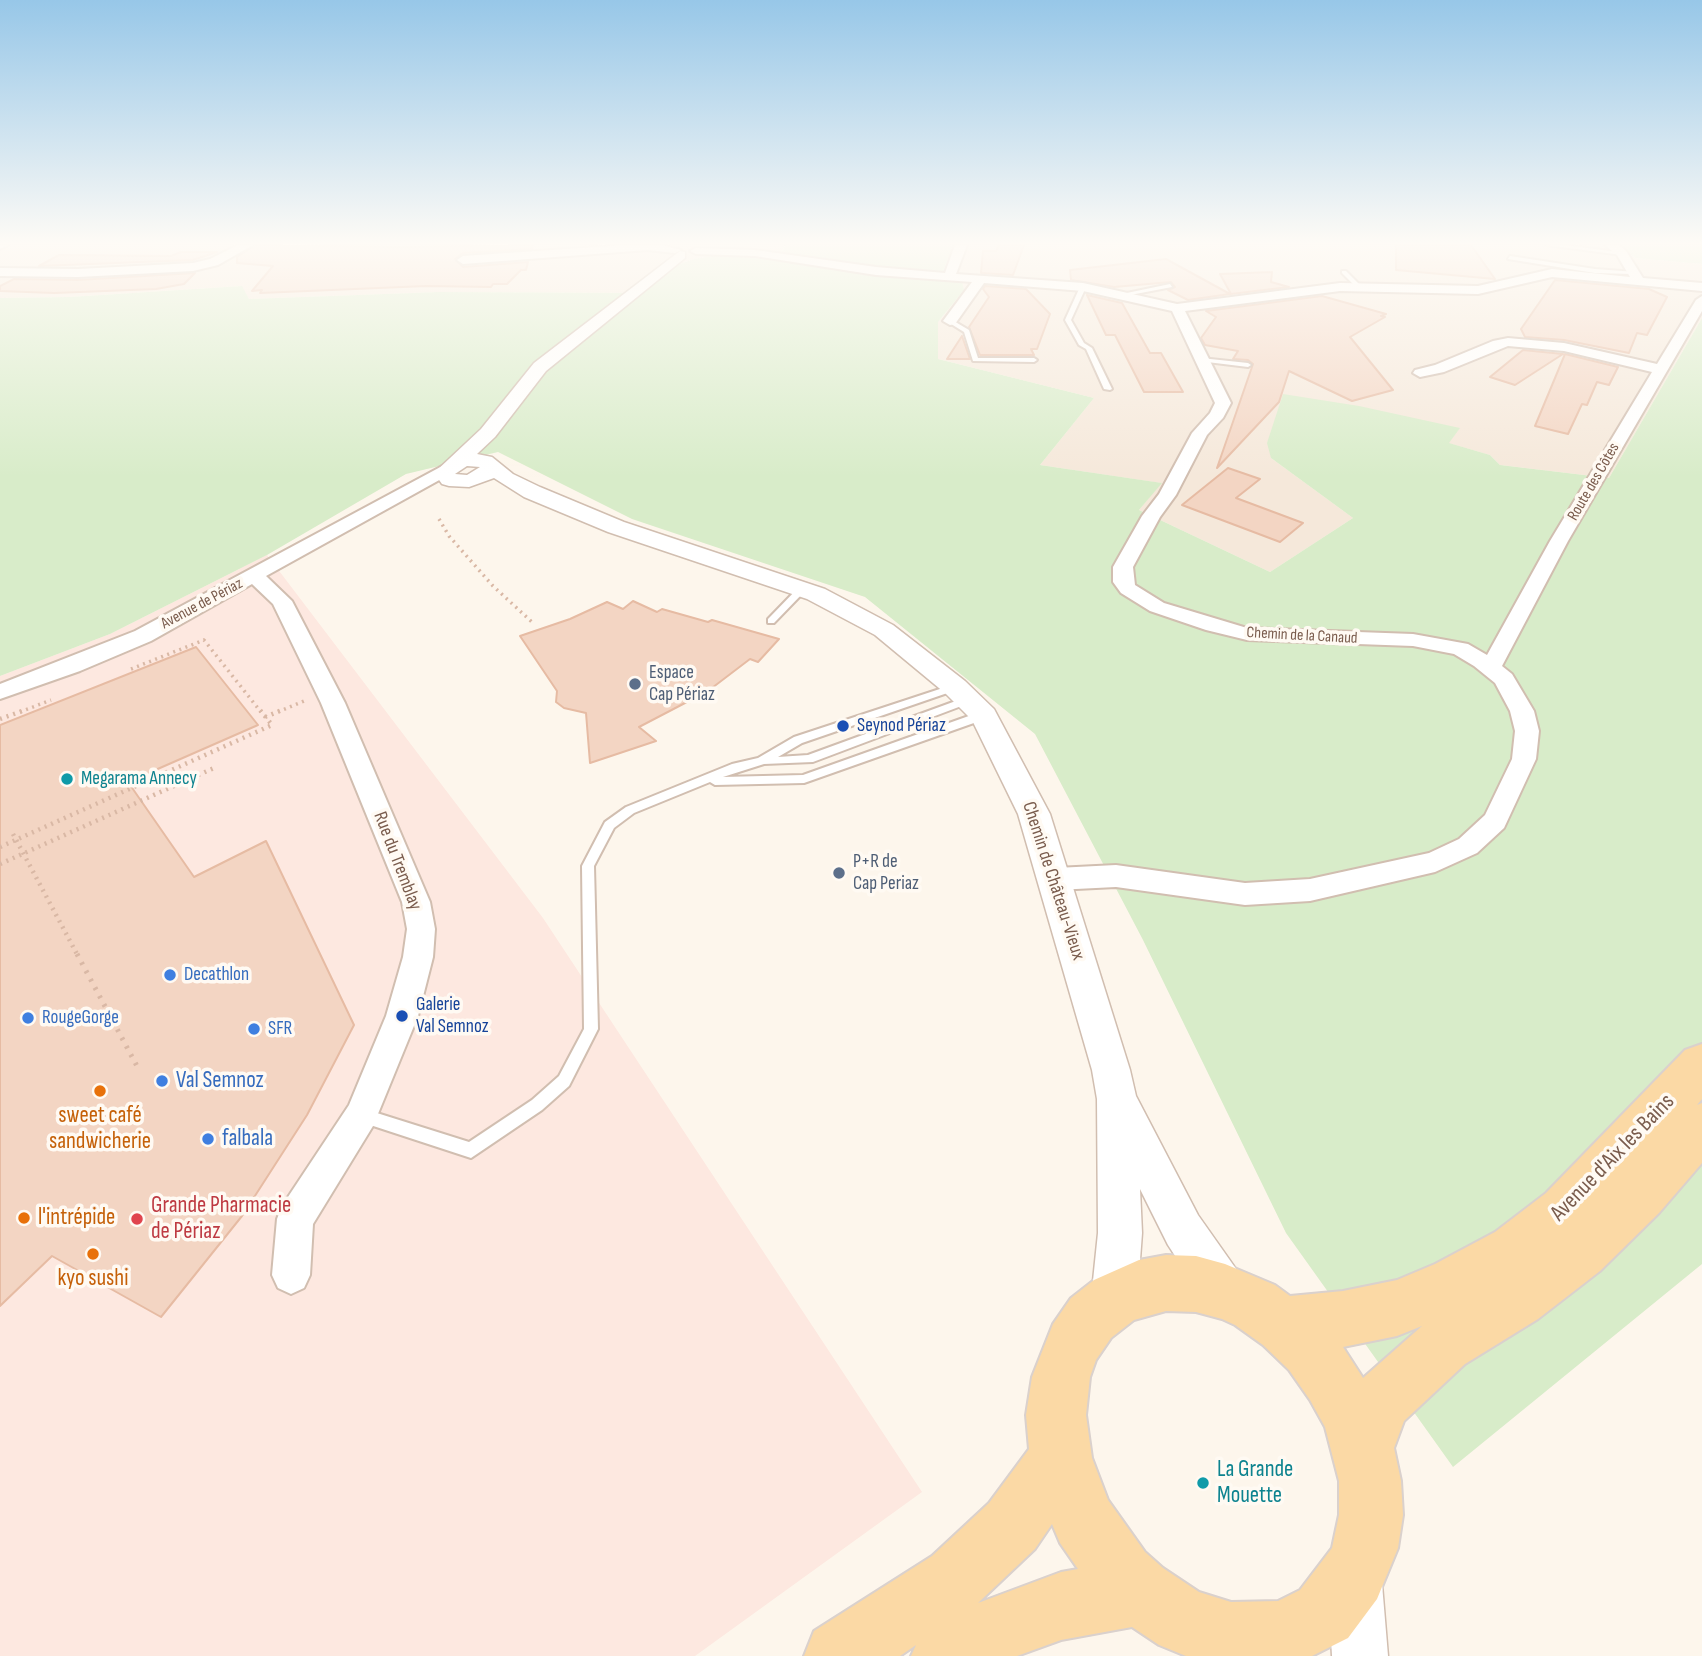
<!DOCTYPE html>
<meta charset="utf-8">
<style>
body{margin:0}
canvas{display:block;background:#fdf6ec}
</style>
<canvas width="1702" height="1656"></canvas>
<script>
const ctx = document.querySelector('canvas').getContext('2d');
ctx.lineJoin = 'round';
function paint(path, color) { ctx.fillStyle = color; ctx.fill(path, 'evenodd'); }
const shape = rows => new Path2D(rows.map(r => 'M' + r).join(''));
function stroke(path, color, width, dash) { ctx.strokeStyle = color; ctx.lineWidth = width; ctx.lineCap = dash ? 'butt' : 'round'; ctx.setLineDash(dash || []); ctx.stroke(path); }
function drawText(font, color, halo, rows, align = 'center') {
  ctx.font = font + ' "Sofia Sans Condensed",sans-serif'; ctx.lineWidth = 7; ctx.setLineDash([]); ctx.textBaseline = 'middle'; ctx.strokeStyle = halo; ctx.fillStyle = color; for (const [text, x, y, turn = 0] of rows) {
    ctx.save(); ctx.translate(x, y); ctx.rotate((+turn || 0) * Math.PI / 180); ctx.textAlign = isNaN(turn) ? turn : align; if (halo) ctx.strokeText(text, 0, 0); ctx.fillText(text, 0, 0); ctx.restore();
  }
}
paint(shape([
 [0,245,785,245,777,260,719,255,694,259,677,265,639,293,439,292,249,299,241,286,70,297,0,298],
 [953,245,1619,245,1635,258,1702,264,1702,318,1609,478,1500,465,1490,455,1448,443,1459,428,1271,458,1353,518,1270,572,1139,510,1161,483,1040,465,1094,398,938,359,938,322,964,290,940,280]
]), '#f5e8da');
paint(shape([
 [267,555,543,918,922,1492,695,1656,0,1656,0,676,110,634]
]), '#fde8e0');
paint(shape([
 [785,245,953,245,940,280,962,282,964,290,938,322,938,359,1094,398,1040,465,1162,483,1139,510,1270,572,1353,518,1271,458,1267,443,1283,394,1359,406,1460,428,1449,443,1490,455,1500,465,1609,478,1702,318,1702,1264,1453,1467,1286,1233,1143,940,1035,734,865,597,632,519,498,452,406,474,267,555,110,634,0,676,0,298,70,297,242,286,249,299,439,292,639,293,677,265,694,259,719,255,777,260],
 [1619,245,1702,245,1702,264,1635,258]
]), '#d8ecc9');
const building = shape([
 [255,245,401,247,533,245,532,249,463,253,455,259,463,267,528,262,526,270,521,270,507,284,493,284,491,287,426,286,260,293,262,290,252,291,273,266,237,263,237,257,255,245],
 [999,245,1024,245,1013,275,981,273,983,251,996,251,999,245],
 [1396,245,1471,245,1495,279,1396,270,1396,245],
 [181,252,217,252,193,260,39,266,59,255,171,256,181,252],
 [1166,259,1230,294,1188,300,1168,290,1175,287,1171,282,1114,287,1071,280,1070,270,1166,259],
 [1272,272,1271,282,1289,287,1231,294,1220,274,1272,272],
 [195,273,184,284,156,289,54,293,0,291,0,286,14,279,78,280,195,273],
 [1555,280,1649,289,1667,297,1647,335,1637,333,1629,353,1564,340,1525,337,1521,329,1555,280],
 [985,286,1026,289,1050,314,1037,349,1031,349,1034,355,980,355,969,327,989,297,983,289,985,286],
 [1087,295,1122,303,1150,353,1161,353,1183,392,1144,392,1115,335,1106,335,1087,295],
 [1322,296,1386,314,1381,316,1385,317,1350,337,1393,390,1352,401,1289,371,1279,402,1217,468,1253,364,1248,360,1233,359,1238,351,1205,345,1201,338,1216,317,1206,311,1322,296],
 [962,336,970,359,947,359,962,336],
 [1523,350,1563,354,1515,385,1490,377,1523,350],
 [1565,354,1618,367,1609,385,1597,382,1587,405,1582,404,1568,434,1535,426,1565,354],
 [1228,468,1260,479,1236,498,1303,523,1280,542,1182,505,1228,468],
 [633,601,657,612,662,609,708,622,712,620,779,639,758,662,750,659,708,691,639,727,656,741,590,763,586,713,564,708,556,702,557,691,520,636,570,619,607,602,623,609,633,601],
 [196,647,258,725,128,782,194,877,266,841,354,1025,307,1115,242,1216,161,1317,52,1256,0,1306,0,725,196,647]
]);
paint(building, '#f3d5c3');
stroke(building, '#e6bba3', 2);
const service = shape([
 [1546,245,1565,245,1625,253,1622,255,1546,245],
 [1510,256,1595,269,1636,272,1633,274,1595,273,1508,259,1510,256],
 [1342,271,1346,271,1360,285,1360,287,1356,287,1342,273,1342,271],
 [1170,284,1172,287,1125,296,1122,294,1170,284],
 [1083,285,1086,287,1071,320,1084,343,1092,348,1112,389,1110,390,1104,389,1086,349,1079,345,1065,320,1080,287,1083,285],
 [948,320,952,320,969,330,978,358,1034,358,1037,360,1034,362,973,361,964,332,948,322,948,320],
 [1201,358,1248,363,1251,365,1248,367,1199,361,1199,359,1201,358],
 [802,586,805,587,805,591,774,623,768,623,768,619,799,587,802,586],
 [955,684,959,685,960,687,959,689,802,743,778,757,808,755,964,698,972,698,973,700,972,702,813,762,764,764,723,777,803,775,980,712,988,712,989,715,988,718,804,783,715,785,710,782,634,813,614,828,594,866,598,1029,569,1086,542,1110,471,1158,355,1120,353,1115,355,1110,361,1108,469,1142,532,1100,559,1076,584,1029,582,866,605,822,626,807,732,764,758,758,794,737,955,684]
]);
const minor = shape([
 [0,245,8,245,0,249,0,245],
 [238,245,253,245,218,265,193,271,78,277,0,276,0,268,78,269,193,263,210,259,238,245],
 [625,245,662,245,681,250,675,253,647,250,463,264,457,260,463,256,625,245],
 [955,245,967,245,956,274,1083,283,1177,304,1340,283,1478,286,1552,269,1630,277,1617,255,1605,245,1619,245,1626,251,1643,278,1702,283,1702,291,1552,277,1478,294,1340,291,1185,311,1231,403,1223,418,1207,435,1176,495,1160,517,1133,567,1135,585,1164,603,1247,628,1413,634,1468,644,1487,655,1550,541,1652,372,1564,351,1508,346,1444,372,1420,377,1413,373,1415,370,1435,365,1493,341,1508,338,1564,343,1657,364,1696,300,1702,296,1702,311,1568,541,1502,666,1512,674,1534,711,1539,731,1536,759,1504,828,1477,853,1435,872,1310,901,1245,905,1116,887,1056,890,1046,886,1042,879,1046,872,1056,868,1116,865,1245,883,1310,879,1429,853,1459,839,1485,815,1512,759,1515,731,1510,711,1495,683,1474,666,1454,654,1413,646,1247,640,1206,630,1150,611,1121,593,1113,582,1113,567,1142,516,1159,494,1192,433,1210,413,1215,403,1172,311,1083,291,984,283,955,324,950,325,943,321,972,282,876,275,755,256,696,254,690,251,696,248,755,250,876,267,945,273,955,245],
 [446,464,452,465,455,469,452,473,266,576,292,601,345,703,430,902,435,929,433,957,418,1016,373,1126,313,1224,310,1275,304,1288,291,1294,278,1288,272,1275,277,1219,282,1206,349,1105,386,1016,403,957,407,929,402,902,321,703,273,604,252,584,151,641,80,671,0,699,0,684,135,631,446,464]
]);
const tertiary = shape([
 [680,251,685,252,685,258,546,371,495,437,477,454,492,457,513,474,540,487,624,522,825,589,893,625,965,681,994,709,1050,814,1130,1070,1136,1096,1198,1215,1241,1276,1248,1292,1241,1308,1225,1315,1209,1308,1168,1245,1140,1189,1142,1233,1137,1300,1130,1316,1114,1323,1098,1316,1091,1300,1098,1233,1097,1099,1092,1070,1018,814,972,720,945,693,875,635,807,599,608,532,524,497,494,478,469,487,449,486,442,484,434,473,481,429,534,363,680,251],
 [467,466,480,467,467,475,455,474,467,466],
 [1355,1557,1374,1565,1382,1584,1388,1656,1332,1656,1328,1584,1336,1565,1355,1557]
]);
const primary = shape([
 [1702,1044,1702,1099,1697,1105,1702,1103,1702,1163,1659,1213,1600,1271,1538,1319,1465,1364,1404,1421,1394,1448,1401,1481,1403,1515,1398,1548,1377,1599,1348,1638,1312,1656,1186,1656,1159,1645,1132,1627,1061,1640,1017,1656,911,1656,916,1645,900,1656,804,1656,814,1631,932,1556,989,1503,1029,1449,1026,1415,1032,1377,1053,1324,1071,1298,1094,1280,1139,1260,1166,1255,1196,1256,1225,1264,1275,1285,1290,1296,1343,1291,1397,1280,1435,1264,1495,1232,1546,1193,1685,1050,1702,1044],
 [1166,1311,1196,1312,1222,1319,1235,1325,1263,1345,1289,1370,1310,1400,1325,1427,1339,1481,1339,1515,1332,1548,1300,1590,1278,1601,1231,1602,1199,1592,1163,1568,1145,1552,1108,1500,1092,1458,1086,1415,1090,1377,1096,1360,1111,1338,1134,1320,1166,1311],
 [1422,1326,1363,1378,1343,1347,1397,1336,1422,1326],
 [1052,1524,1060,1543,1078,1569,1061,1572,978,1603,1035,1549,1052,1524]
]);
stroke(service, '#d1beb0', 4);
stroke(minor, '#d1beb0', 4);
stroke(tertiary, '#d1beb0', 3);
stroke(primary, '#dad1cd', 4);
stroke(shape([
 [439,519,449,536,493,586,533,623],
 [131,669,204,640,261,712],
 [20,712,51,700],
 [278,712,304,701]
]), '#d9b8a5', 3.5, [2, 4.5]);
stroke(shape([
 [265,717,282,710],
 [0,719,25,710],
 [13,834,78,956],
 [0,847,272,725,260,710],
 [0,864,214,768]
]), '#d9b8a5', 4.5, [2, 5]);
stroke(shape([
 [77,954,138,1068]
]), '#d9b8a5', 5, [2.5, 7]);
paint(service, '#fff');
paint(minor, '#fff');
paint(tertiary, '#fff');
paint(primary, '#fbd9a5');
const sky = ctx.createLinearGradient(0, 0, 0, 477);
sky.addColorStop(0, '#97c7e8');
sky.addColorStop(0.51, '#fefbf6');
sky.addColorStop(1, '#fefbf600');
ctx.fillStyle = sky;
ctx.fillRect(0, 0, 1702, 477);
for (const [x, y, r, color] of [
 [635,684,7,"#5c6f8a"],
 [843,726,7,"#1a4fb4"],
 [67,779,7,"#0f9aa8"],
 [839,873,7,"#5c6f8a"],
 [170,975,7,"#3f7fe0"],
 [402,1016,7,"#1a4fb4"],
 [28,1018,7,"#3f7fe0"],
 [254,1029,7,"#3f7fe0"],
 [162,1081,7,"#3f7fe0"],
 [100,1091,7,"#e8710a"],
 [208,1139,7,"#3f7fe0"],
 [24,1218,7,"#e8710a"],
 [137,1219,7,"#e0444e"],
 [93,1254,7,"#e8710a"],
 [1203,1483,7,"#0f9aa8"]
]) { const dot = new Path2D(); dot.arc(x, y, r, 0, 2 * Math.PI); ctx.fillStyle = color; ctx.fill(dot); stroke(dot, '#fffaf3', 2.5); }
drawText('16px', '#7a5c4d', '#fffaf3', [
 ["Route des Côtes",1594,482,-60],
 ["Avenue de Périaz",202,604,-28],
 ["Chemin de la Canaud",1302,636,3]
]);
drawText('19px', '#4e5e75', '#fffaf3', [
 ["Espace",649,673],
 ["Cap Périaz",649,695],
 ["P+R de",853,862],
 ["Cap Periaz",853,884]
], 'left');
drawText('19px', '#164399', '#fffaf3', [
 ["Seynod Périaz",857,726],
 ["Galerie",416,1005],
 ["Val Semnoz",416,1027]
], 'left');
drawText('19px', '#0d838f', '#fffaf3', [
 ["Megarama Annecy",81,779]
], 'left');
drawText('19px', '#7a5c4d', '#fffaf3', [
 ["Rue du Tremblay",397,861,69],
 ["Chemin de Château-Vieux",1053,881,72]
]);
drawText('19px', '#366cbe', '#fffaf3', [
 ["Decathlon",184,975],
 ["RougeGorge",42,1018],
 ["SFR",268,1029]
], 'left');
drawText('23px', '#366cbe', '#fffaf3', [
 ["Val Semnoz",176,1081],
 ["falbala",222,1139]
], 'left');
drawText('23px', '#c56008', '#fffaf3', [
 ["sweet café",100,1116],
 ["sandwicherie",100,1142],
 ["l'intrépide",38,1218,"left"],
 ["kyo sushi",93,1279]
]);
drawText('23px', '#7a5c4d', '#fffaf3', [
 ["Avenue d'Aix les Bains",1613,1158,-46]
]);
drawText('23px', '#be3a42', '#fffaf3', [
 ["Grande Pharmacie",151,1206],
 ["de Périaz",151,1232]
], 'left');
drawText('23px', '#0d838f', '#fffaf3', [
 ["La Grande",1217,1470],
 ["Mouette",1217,1496]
], 'left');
</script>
